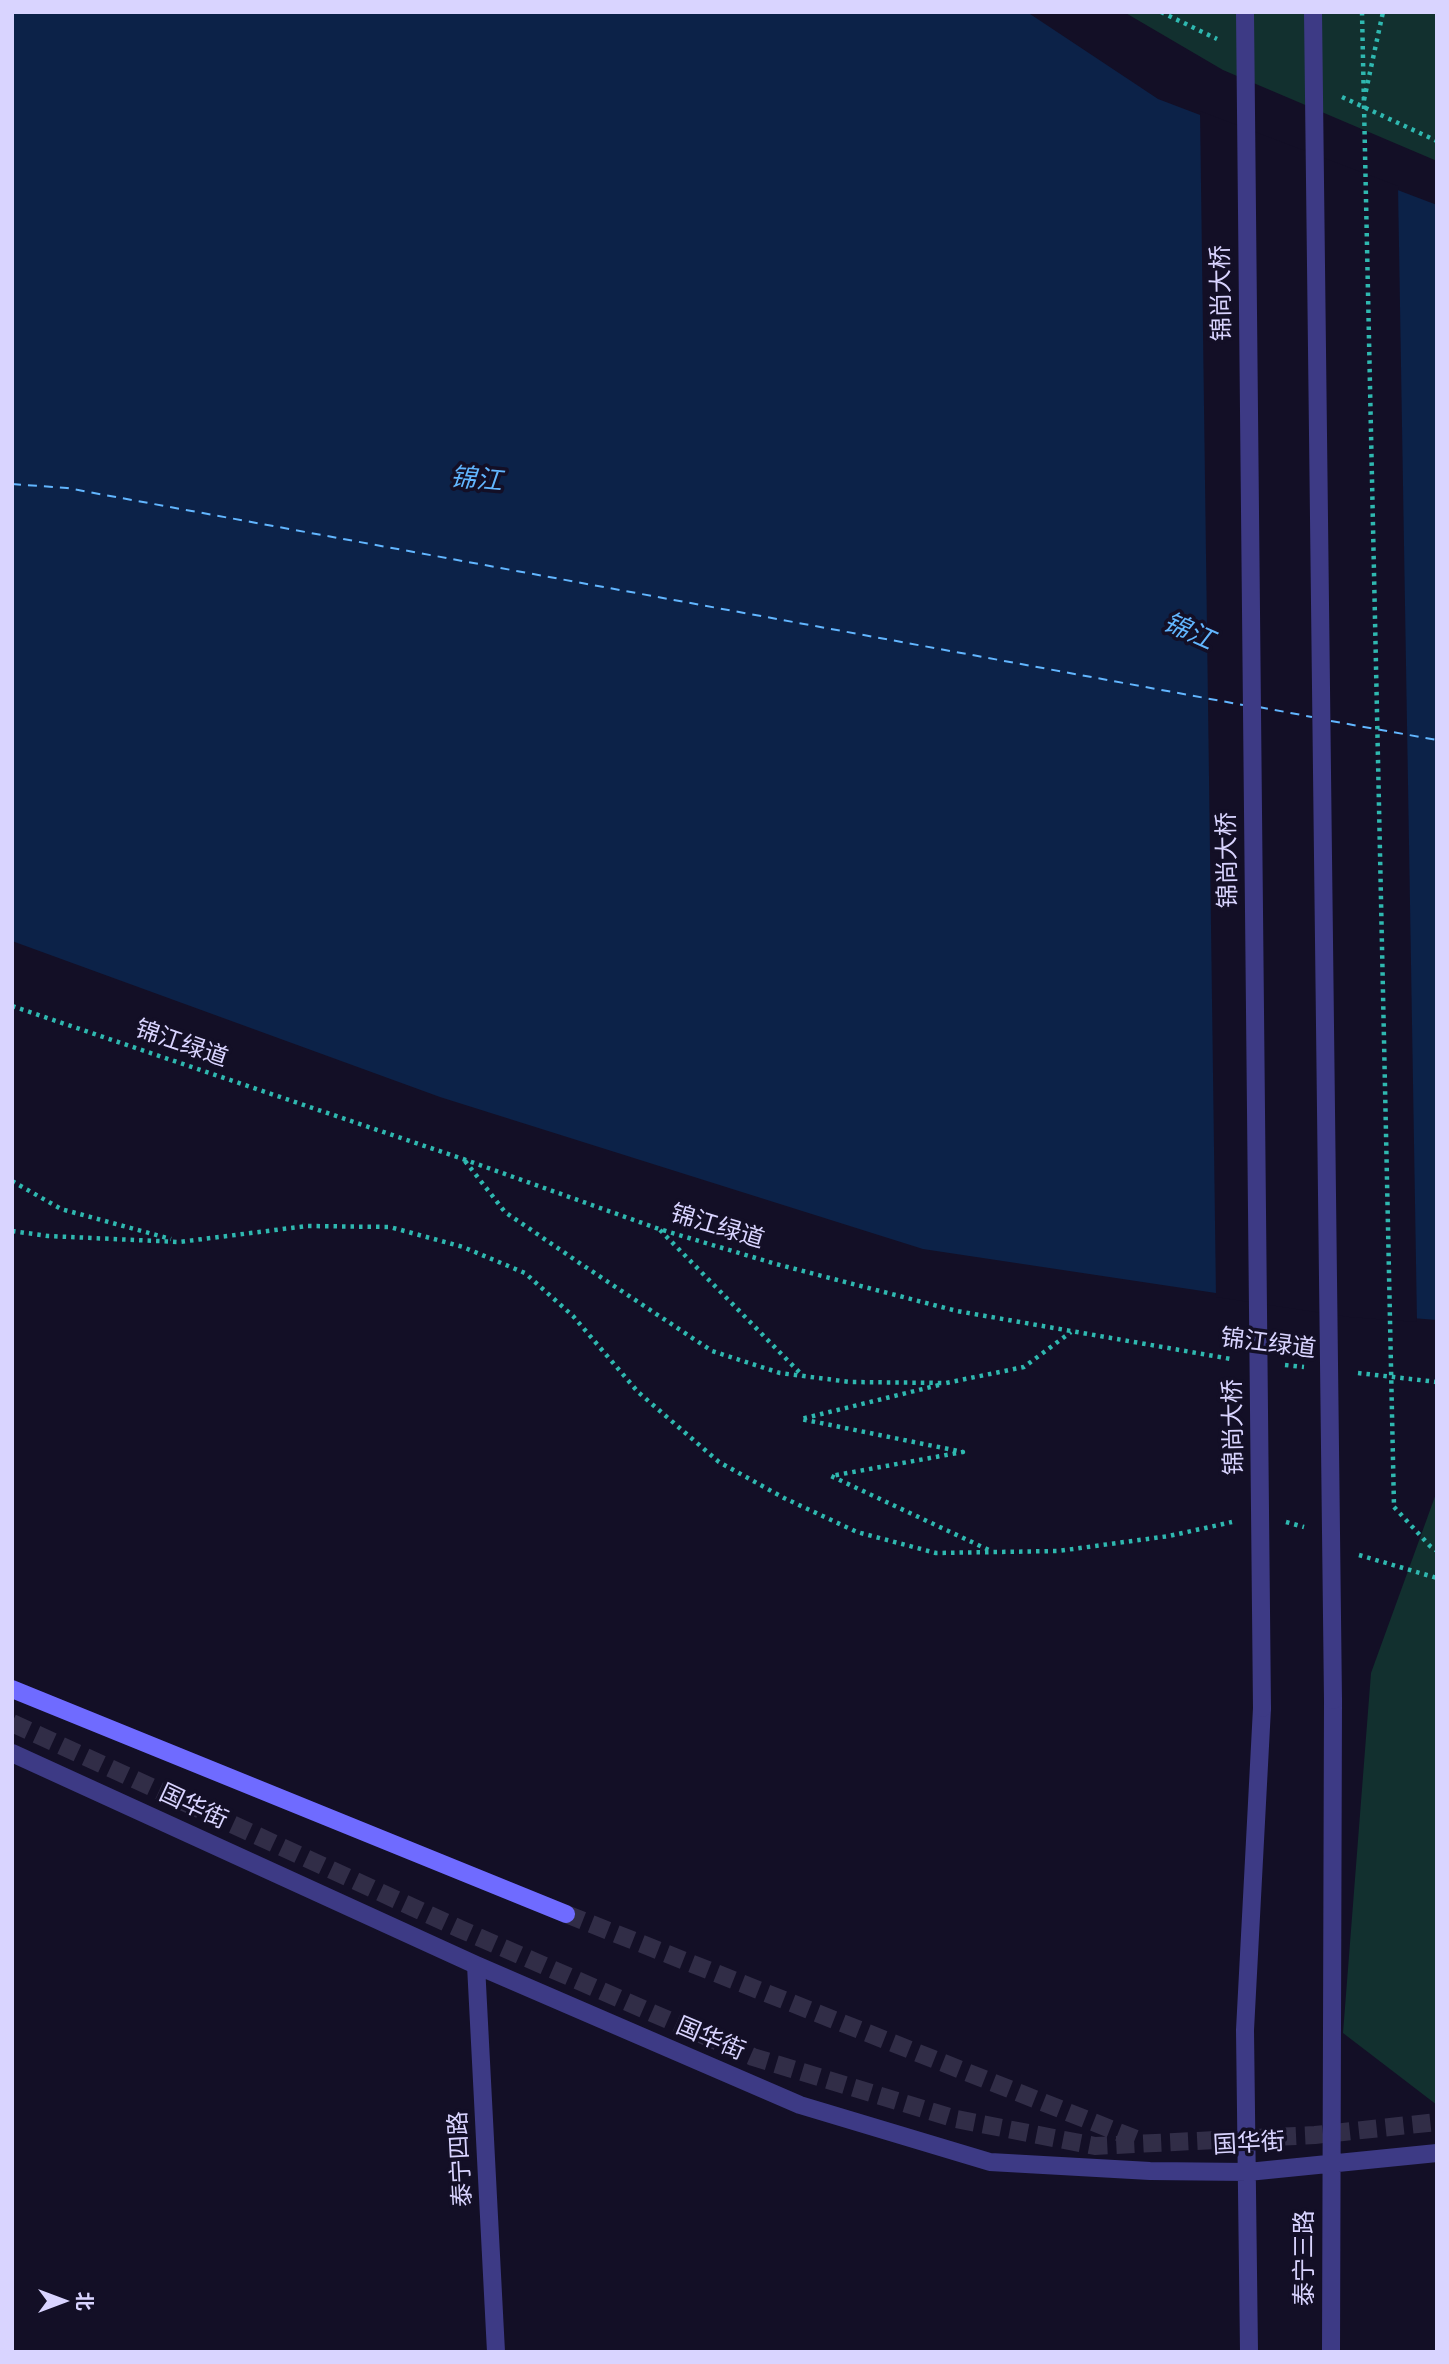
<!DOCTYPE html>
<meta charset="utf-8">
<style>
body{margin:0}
#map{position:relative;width:1449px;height:2364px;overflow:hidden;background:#130f26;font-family:Poppins,"Noto Sans SC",sans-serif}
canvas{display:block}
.frame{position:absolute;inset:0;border:14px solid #d9d4ff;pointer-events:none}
.north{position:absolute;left:28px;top:2266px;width:70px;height:70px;-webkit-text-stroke:5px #130f26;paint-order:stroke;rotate:90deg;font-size:19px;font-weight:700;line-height:28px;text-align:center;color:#d9d4ff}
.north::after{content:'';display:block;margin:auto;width:24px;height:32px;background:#d9d4ff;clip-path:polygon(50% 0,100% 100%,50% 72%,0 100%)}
</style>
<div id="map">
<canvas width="1449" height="2364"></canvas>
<div class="frame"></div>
<div class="north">北</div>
</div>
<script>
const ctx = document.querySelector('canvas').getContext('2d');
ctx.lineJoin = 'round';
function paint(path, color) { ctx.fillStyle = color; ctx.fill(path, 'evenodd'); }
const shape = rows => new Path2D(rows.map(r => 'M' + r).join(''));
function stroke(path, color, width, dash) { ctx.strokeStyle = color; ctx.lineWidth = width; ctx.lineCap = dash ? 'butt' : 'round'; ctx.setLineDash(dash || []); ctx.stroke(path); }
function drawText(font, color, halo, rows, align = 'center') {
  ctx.font = font + ' Poppins,"Noto Sans SC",sans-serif'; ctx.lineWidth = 7; ctx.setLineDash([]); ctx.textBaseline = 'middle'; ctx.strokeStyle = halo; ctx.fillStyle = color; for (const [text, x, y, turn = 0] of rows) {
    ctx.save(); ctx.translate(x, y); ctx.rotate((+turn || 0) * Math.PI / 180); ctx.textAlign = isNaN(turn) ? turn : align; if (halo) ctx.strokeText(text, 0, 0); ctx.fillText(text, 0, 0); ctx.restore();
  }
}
paint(shape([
 [1124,12,1437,12,1437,161,1223,70],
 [1437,1491,1437,2105,1343,2033,1371,1673]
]), '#12302f');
paint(shape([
 [12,12,1027,12,1158,99,1437,205,1437,1320,1349,1313,923,1249,440,1097,12,941]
]), '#0c2248');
paint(shape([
 [1200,111,1398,186,1417,1322,1349,1317,1216,1297]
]), '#130f26');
stroke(shape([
 [12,484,67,488,1243,705],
 [1259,707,1312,717],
 [1331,721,1437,740]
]), '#62b6ff', 2, [9, 7]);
stroke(shape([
 [12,1723,460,1929,753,2057,956,2119,1095,2146,1315,2135,1437,2122],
 [566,1914,1141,2141]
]), '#312d47', 18, [18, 9]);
stroke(shape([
 [1161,12,1217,39],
 [1342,97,1437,141],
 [1364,100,1383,12],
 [12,1006,463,1159,659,1229,776,1264,957,1311,1231,1359],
 [465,1161,505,1212,581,1264,712,1351,780,1373,850,1382,946,1383,1024,1367,1071,1332],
 [12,1181,61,1209,171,1239],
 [660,1230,803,1376],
 [12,1231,48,1236,179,1242,307,1226,390,1227,463,1247,525,1273,573,1316,638,1392,719,1462,784,1498,857,1532,936,1553,1058,1551,1169,1536,1232,1522],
 [1285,1365,1304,1367],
 [1358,1373,1437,1382],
 [939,1385,801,1419,963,1452,831,1476,991,1551],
 [1394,1507,1430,1546,1437,1551],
 [1286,1522,1304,1527],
 [1359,1555,1437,1578]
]), '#2fb8b0', 4.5, [3.5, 5]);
stroke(shape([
 [12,1753,476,1965,800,2105,990,2162,1150,2171,1248,2172,1437,2153],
 [476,1965,496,2352],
 [1249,2352,1245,2030,1262,1708],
 [1331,2352,1333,1700]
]), '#3d3a85', 18);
stroke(shape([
 [12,1689,566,1914]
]), '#6f6bff', 18);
stroke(shape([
 [1362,12,1394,1507]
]), '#2fb8b0', 4.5, [3.5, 5]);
stroke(shape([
 [1245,12,1262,1708],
 [1313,12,1333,1700]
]), '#3d3a85', 18);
drawText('24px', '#d9d4ff', '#130f26', [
 ["锦尚大桥",1223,293,-91],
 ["锦尚大桥",1229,860,-91],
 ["锦江绿道",181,1045,19],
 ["锦江绿道",717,1228,17],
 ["锦江绿道",1268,1345,7],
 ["锦尚大桥",1235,1427,-91],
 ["国华街",193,1808,25],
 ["国华街",710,2040,23],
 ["国华街",1249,2145,-3],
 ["泰宁四路",462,2159,-93],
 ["泰宁三路",1306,2258,-90]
]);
drawText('italic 26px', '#62b6ff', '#130f26', [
 ["锦江",476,481,5],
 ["锦江",1188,633,24]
]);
</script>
